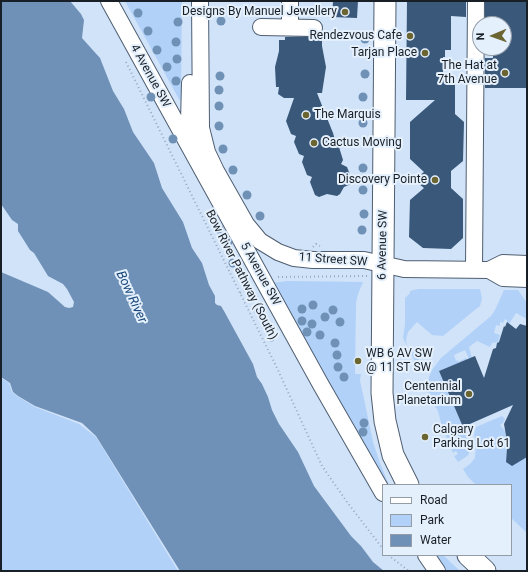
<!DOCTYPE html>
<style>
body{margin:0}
#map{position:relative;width:528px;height:572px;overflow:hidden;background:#d1e3f9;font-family:Roboto,sans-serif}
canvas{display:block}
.frame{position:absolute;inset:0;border:2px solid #181f26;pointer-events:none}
.legend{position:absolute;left:382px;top:484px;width:130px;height:72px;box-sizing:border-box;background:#e5f0fd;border:1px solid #939ca7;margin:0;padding:5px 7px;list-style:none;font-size:12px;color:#181f26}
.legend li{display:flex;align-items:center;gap:8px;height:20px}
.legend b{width:20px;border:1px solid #939ca7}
.north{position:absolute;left:472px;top:16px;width:40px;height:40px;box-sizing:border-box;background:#e5f0fd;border:1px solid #939ca7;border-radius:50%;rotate:268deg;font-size:11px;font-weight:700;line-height:16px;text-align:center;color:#181f26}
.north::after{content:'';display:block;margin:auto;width:14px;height:18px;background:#6b6531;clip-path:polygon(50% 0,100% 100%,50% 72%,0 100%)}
</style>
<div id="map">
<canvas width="528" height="572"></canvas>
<div class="frame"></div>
<ul class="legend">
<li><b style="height:5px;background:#fff"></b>Road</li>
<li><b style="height:11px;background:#b1d1f8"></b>Park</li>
<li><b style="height:11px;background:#7091b7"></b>Water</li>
</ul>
<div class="north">N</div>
</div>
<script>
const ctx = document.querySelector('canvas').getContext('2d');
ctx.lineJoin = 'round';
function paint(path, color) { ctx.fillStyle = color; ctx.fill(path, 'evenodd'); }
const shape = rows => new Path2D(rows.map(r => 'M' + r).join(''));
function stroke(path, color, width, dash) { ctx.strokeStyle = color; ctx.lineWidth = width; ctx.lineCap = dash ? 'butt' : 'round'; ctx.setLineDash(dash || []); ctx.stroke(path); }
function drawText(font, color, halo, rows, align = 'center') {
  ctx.font = font + ' Roboto,sans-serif'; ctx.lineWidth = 4; ctx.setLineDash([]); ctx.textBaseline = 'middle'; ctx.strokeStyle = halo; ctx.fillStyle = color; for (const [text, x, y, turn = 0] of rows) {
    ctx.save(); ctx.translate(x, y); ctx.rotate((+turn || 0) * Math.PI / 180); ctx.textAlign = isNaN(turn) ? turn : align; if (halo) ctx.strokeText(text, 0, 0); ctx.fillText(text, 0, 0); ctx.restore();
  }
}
paint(shape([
 [125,1,182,1,181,97,180,101],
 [288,281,363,282,358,294,356,303,355,374,361,374,360,380,373,442,380,463,389,485,384,485,270,283],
 [418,289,480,289,482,299,480,306,476,309,443,336,432,335,417,322,408,332,406,340,407,346,416,353,419,358,418,367,403,338,405,324,405,298,410,293,410,291],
 [504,290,518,290,527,303,527,319,516,313,509,324,507,322,507,320,505,319,503,323,500,322,500,326,496,325,494,333,500,335,498,342,492,343,490,347,477,341,469,347,472,358,469,359,465,350,454,355,456,361,458,360,458,362,466,358,467,360,439,371,463,427,469,446,469,454,467,456,458,462,454,456,458,454,456,451,453,453,442,427,438,411,430,398,430,393,426,392,429,377,432,370,441,358,491,316,495,310],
 [1,378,9,383,12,392,17,396,35,407,79,424,96,437,178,571,1,571],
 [502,416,505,419,503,423,500,425,505,431,507,442,510,444,507,448,506,462,527,456,527,533,511,518,511,485,476,485,468,477,463,469,470,464,475,458,476,445,474,435,476,427],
 [431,555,443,555,460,571,442,571]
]), '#b1d1f8');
paint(shape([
 [1,1,70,1,81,14,84,20,82,38,100,58,113,91,124,109,133,132,154,163,162,188,183,222,192,248,202,263,209,285,215,296,215,303,217,305,221,306,224,311,253,364,257,377,262,384,268,397,272,410,279,424,298,452,314,486,351,536,361,546,373,562,384,571,180,571,96,436,82,423,35,406,18,396,13,392,10,383,1,377,1,272,48,292,65,307,69,308,73,307,74,302,67,289,63,284,48,276,34,253,30,250,18,231,18,224,12,220,1,204]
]), '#7091b7');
paint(shape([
 [333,1,358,1,357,18,332,17],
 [407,1,466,1,466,17,451,16,451,50,445,50,445,57,443,57,443,77,455,77,455,114,464,122,463,161,451,171,451,188,463,199,463,238,451,249,423,248,409,237,410,200,424,188,419,184,419,176,424,172,410,159,410,122,435,100,406,100],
 [485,1,527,1,527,88,485,88,485,58,493,58,493,48,504,48,504,24,485,24],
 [318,36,322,40,322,46,326,67,322,93,317,93,333,133,335,140,333,145,339,147,343,160,341,164,347,167,352,180,351,184,344,187,340,194,337,196,327,194,319,197,315,195,310,182,312,177,307,175,302,162,304,156,299,154,294,142,296,136,291,134,286,121,294,98,284,98,278,94,279,87,276,87,275,67,279,51,279,40,285,40,285,37],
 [507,322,516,329,520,324,527,326,527,457,512,466,506,462,507,448,508,447,504,424,513,405,463,427,439,371,475,356,484,378,493,349,496,348,497,343,499,342,504,326,505,327]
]), '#39587a');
const minor = shape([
 [109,1,321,385,383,493],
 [200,1,201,128,207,152,216,171,246,224,260,241,278,252,294,258,313,260,364,260,404,269,489,270,503,263,527,264],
 [261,27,314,28],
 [290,27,290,1],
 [190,83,189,122,191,146],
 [474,269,476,1],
 [489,270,503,278,527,279],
 [426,555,437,571]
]);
const major = shape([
 [385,1,382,393,385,421,393,455,408,485],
 [468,555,485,571]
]);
stroke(minor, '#4f5e71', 18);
stroke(major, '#4f5e71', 23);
stroke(shape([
 [126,62,277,368,322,466,347,502,383,549],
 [313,247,316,244,320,246],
 [278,277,367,276],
 [240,293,252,287],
 [388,555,409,571]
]), '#99a8b9', 2, [1, 3]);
stroke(minor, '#fff', 16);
stroke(major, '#fff', 21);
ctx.fillStyle = '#6f91b6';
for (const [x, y] of [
 [138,13],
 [221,21],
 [178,22],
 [148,31],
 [365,39],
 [176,42],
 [157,50],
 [177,59],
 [167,67],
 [365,74],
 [220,76],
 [176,81],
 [219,90],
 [151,97],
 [363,97],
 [219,106],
 [363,123],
 [219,126],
 [173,139],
 [223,149],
 [363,168],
 [233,170],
 [363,190],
 [247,195],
 [364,214],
 [260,216],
 [219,229],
 [362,230],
 [228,242],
 [233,263],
 [253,297],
 [313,305],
 [302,309],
 [258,310],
 [333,310],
 [325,317],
 [302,321],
 [340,322],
 [312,324],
 [307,332],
 [320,335],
 [271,337],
 [335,343],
 [337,355],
 [338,367],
 [344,377],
 [364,423],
 [363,432]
]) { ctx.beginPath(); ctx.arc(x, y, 4.5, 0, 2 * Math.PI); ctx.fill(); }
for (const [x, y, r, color] of [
 [345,12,4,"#6b6531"],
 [410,36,4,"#6b6531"],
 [425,53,4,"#6b6531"],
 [505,73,4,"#6b6531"],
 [306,115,4,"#6b6531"],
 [314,143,4,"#6b6531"],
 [435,180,4,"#6b6531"],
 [358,361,4,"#6b6531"],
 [469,394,4,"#6b6531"],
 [425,437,4,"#6b6531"]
]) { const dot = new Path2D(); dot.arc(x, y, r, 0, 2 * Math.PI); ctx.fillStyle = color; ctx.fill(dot); stroke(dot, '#e5f0fd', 1.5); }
drawText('12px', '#181f26', '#e5f0fd', [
 ["Designs By Manuel Jewellery",337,12],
 ["Rendezvous Cafe",402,36],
 ["Tarjan Place",417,53],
 ["The Hat at",497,66],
 ["7th Avenue",497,80],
 ["The Marquis",314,115,"left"],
 ["Cactus Moving",322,143,"left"],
 ["Discovery Pointe",427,180],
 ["WB 6 AV SW",366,354,"left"],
 ["@ 11 ST SW",366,368,"left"],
 ["Centennial",461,387],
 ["Planetarium",461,401],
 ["Calgary",433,430,"left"],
 ["Parking Lot 61",433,444,"left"]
], 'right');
drawText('12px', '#181f26', '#e5f0fd', [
 ["4 Avenue SW",150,76,61],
 ["6 Avenue SW",383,245,-89],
 ["11 Street SW",333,260,4],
 ["5 Avenue SW",260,274,61],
 ["Bow River Pathway (South)",241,275,63]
]);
drawText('italic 13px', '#1a487a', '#e5f0fd', [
 ["Bow River",131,297,65]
]);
</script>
